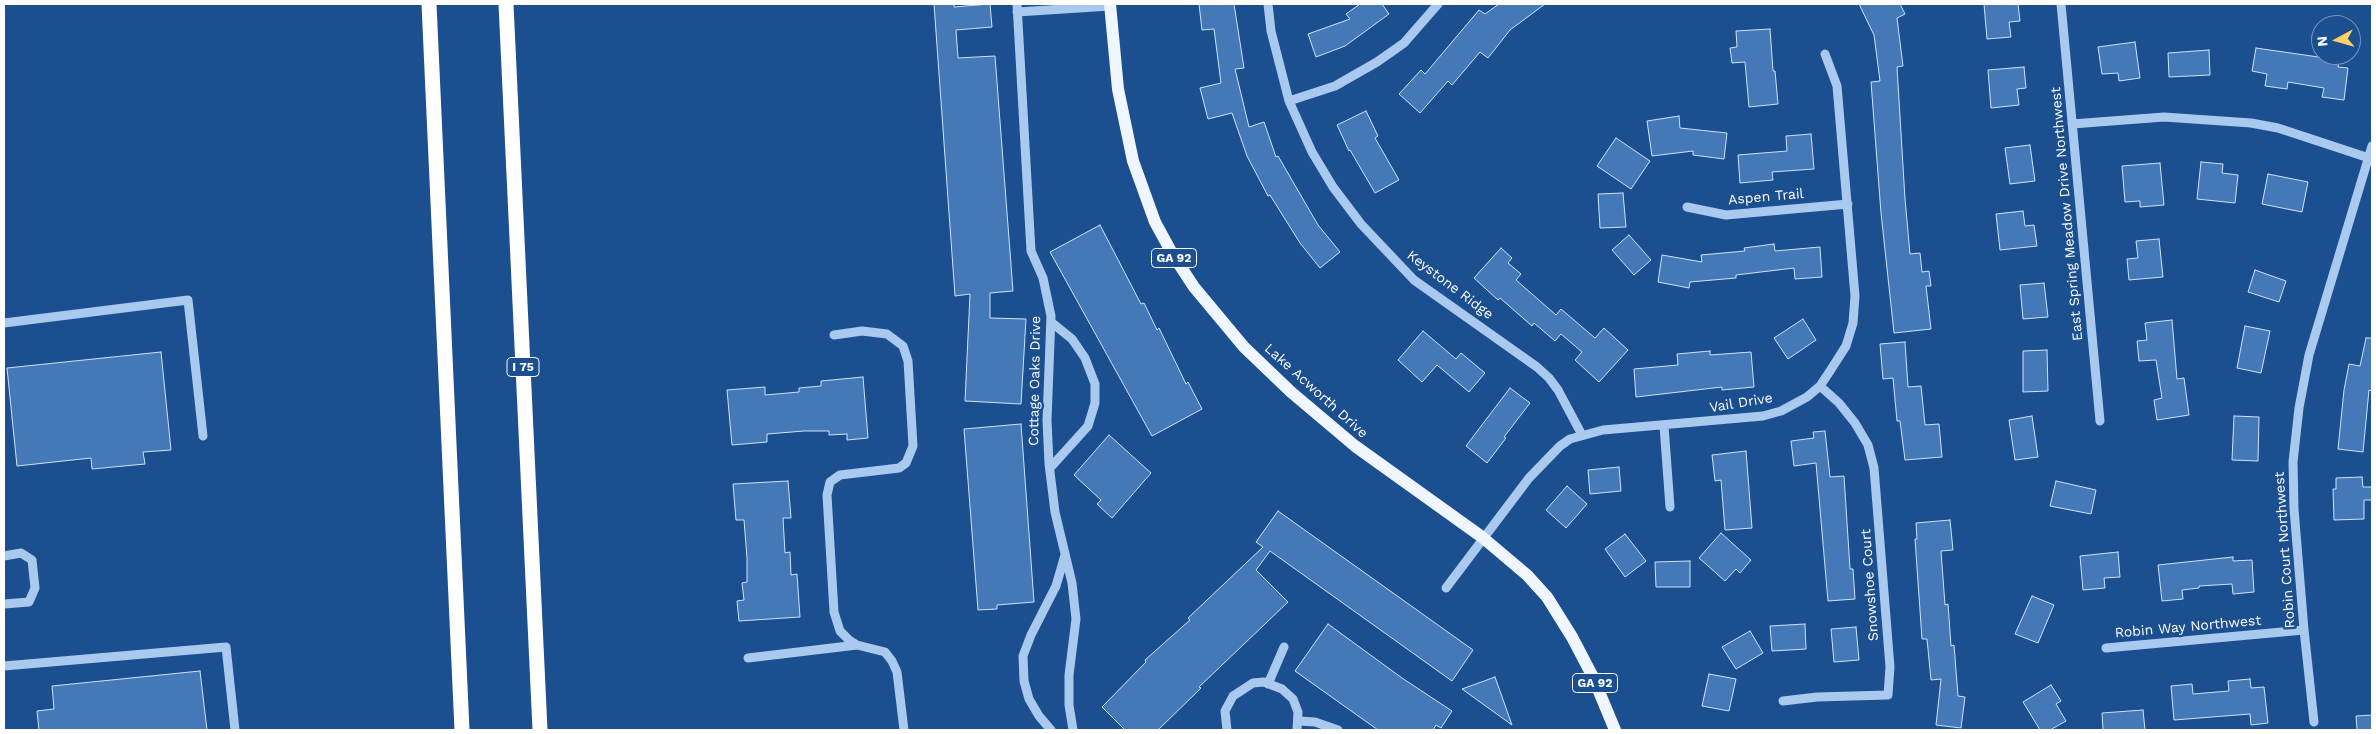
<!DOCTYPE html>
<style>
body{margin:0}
#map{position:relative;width:2376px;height:734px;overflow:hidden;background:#1b4f8f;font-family:"Work Sans",sans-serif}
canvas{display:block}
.frame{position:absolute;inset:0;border:5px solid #fff;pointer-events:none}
.north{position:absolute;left:2311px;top:15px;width:50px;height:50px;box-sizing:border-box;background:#1b4f8f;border:1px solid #7695bc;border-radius:50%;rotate:264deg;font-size:14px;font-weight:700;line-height:20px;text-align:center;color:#fff}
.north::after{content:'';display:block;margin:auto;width:18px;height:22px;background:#ffd166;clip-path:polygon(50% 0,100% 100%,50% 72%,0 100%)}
</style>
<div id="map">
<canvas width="2376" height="734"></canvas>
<div class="frame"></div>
<div class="north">N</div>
</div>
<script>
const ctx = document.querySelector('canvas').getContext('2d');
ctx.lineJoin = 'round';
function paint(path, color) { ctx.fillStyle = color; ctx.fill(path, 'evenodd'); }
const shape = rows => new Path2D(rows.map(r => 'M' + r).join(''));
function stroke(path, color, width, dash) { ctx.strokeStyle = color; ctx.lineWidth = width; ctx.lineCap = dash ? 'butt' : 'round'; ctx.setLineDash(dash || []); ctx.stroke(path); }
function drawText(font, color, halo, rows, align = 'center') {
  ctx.font = font + ' "Work Sans",sans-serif'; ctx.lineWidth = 5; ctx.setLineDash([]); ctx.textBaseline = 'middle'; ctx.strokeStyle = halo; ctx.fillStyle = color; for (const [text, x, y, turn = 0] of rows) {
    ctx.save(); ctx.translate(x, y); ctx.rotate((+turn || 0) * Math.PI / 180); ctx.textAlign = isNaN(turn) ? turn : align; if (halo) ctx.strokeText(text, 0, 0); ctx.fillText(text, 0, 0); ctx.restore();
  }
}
const building = shape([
 [934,4,954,4,954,7,990,4,992,27,956,30,958,58,995,56,1013,291,990,293,990,318,1026,319,1021,404,965,401,970,294,955,296,934,4],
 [1199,4,1234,4,1244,68,1235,69,1249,127,1264,122,1276,157,1278,156,1318,225,1340,252,1320,268,1300,243,1270,195,1268,196,1247,156,1232,113,1208,119,1200,88,1221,83,1214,29,1202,30,1199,4],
 [1360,4,1382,4,1389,14,1345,46,1316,57,1308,34,1350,19,1346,14,1360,4],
 [1499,4,1545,4,1510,30,1488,58,1480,52,1452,85,1448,81,1420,113,1399,94,1421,70,1425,74,1479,10,1485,14,1499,4],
 [1859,4,1900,4,1905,14,1897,18,1903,66,1897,67,1905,199,1910,254,1920,253,1922,272,1929,271,1931,286,1926,286,1931,329,1894,333,1881,213,1871,82,1880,81,1874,35,1859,4],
 [1984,4,2018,4,2020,21,2009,22,2011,37,1987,39,1984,4],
 [1770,29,1773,71,1775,71,1778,104,1749,107,1745,62,1732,63,1730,48,1737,47,1736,31,1770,29],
 [2135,42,2140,78,2119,81,2118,73,2102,74,2098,47,2135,42],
 [2256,48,2339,60,2338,67,2348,68,2344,100,2322,97,2324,88,2288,82,2287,89,2265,86,2267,74,2252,71,2256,48],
 [2209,50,2210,75,2169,77,2168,53,2209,50],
 [2024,67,2026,88,2017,89,2019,105,1991,108,1988,70,2024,67],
 [1366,111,1378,136,1375,138,1399,180,1375,193,1350,150,1349,151,1337,125,1366,111],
 [1679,116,1680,128,1727,133,1724,159,1693,155,1693,151,1652,156,1647,121,1679,116],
 [1811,134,1814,169,1772,172,1773,180,1740,183,1738,155,1787,151,1786,136,1811,134],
 [1616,138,1650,161,1631,189,1597,166,1616,138],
 [2030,145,2035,181,2010,184,2005,148,2030,145],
 [2201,162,2223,164,2222,173,2238,175,2235,203,2197,199,2201,162],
 [2160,163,2164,205,2140,207,2140,201,2125,202,2122,166,2160,163],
 [2268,174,2308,182,2302,212,2262,204,2268,174],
 [1623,193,1626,227,1600,228,1598,194,1623,193],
 [2023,211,2025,226,2034,225,2037,246,2000,250,1996,214,2023,211],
 [1100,225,1141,304,1144,303,1157,330,1159,328,1186,384,1188,382,1202,409,1152,436,1050,252,1100,225],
 [1629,235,1651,260,1634,275,1612,250,1629,235],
 [2159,239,2163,277,2129,280,2127,259,2138,258,2136,241,2159,239],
 [1774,244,1775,251,1820,247,1822,277,1795,279,1794,268,1736,275,1736,278,1690,282,1689,288,1658,282,1662,255,1702,262,1701,255,1745,251,1744,248,1774,244],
 [1501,248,1512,258,1508,263,1521,274,1516,280,1556,315,1561,309,1595,338,1604,328,1628,350,1599,382,1575,360,1582,352,1561,334,1555,341,1534,323,1532,326,1500,298,1498,300,1474,278,1501,248],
 [2255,270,2286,281,2279,302,2248,292,2255,270],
 [2044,283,2048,317,2023,319,2020,285,2044,283],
 [1803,319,1816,340,1788,359,1774,338,1803,319],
 [2172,320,2177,379,2184,378,2189,415,2157,420,2154,400,2162,398,2156,360,2139,361,2137,341,2147,340,2145,323,2172,320],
 [2245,326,2270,331,2261,373,2237,368,2245,326],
 [1423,331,1456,359,1461,353,1485,373,1469,392,1437,365,1422,382,1398,360,1423,331],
 [2366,338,2372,338,2372,391,2369,390,2363,452,2338,449,2344,390,2349,364,2360,366,2366,338],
 [1905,342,1908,387,1921,386,1925,425,1939,424,1942,457,1905,460,1900,421,1897,421,1893,378,1883,379,1880,344,1905,342],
 [2047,350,2048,391,2023,392,2023,351,2047,350],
 [1710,351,1710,355,1751,352,1754,387,1722,390,1722,387,1636,397,1634,369,1678,365,1677,354,1710,351],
 [161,352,171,450,143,452,145,464,92,469,91,458,17,466,7,368,161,352],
 [863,377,868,438,847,440,847,434,829,435,829,431,804,431,767,434,767,442,732,445,727,390,765,387,765,395,799,392,799,388,821,386,821,381,863,377],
 [1510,388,1530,403,1504,437,1506,438,1487,463,1466,446,1510,388],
 [2032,416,2038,457,2015,460,2009,420,2032,416],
 [2234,416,2259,417,2258,461,2232,460,2234,416],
 [1021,424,1034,602,997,605,997,609,978,610,964,429,1021,424],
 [1825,431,1830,477,1844,476,1850,569,1853,569,1855,599,1828,601,1816,463,1794,466,1791,441,1814,438,1813,432,1825,431],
 [1109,435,1151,473,1112,518,1097,504,1101,500,1074,475,1109,435],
 [1746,451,1752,528,1725,530,1721,480,1715,481,1712,455,1746,451],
 [1619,467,1621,491,1590,494,1588,470,1619,467],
 [2362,477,2363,487,2372,487,2372,500,2364,500,2364,519,2334,520,2333,489,2336,489,2336,478,2362,477],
 [788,481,791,518,783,518,785,553,790,552,791,575,797,574,800,617,739,621,737,601,744,600,742,583,747,582,747,558,744,520,736,520,733,484,788,481],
 [2056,481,2096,490,2091,514,2050,506,2056,481],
 [1567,486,1587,504,1566,528,1546,510,1567,486],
 [1278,511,1473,650,1452,681,1270,551,1256,570,1288,602,1199,687,1201,688,1158,730,1125,730,1102,707,1146,662,1145,660,1190,620,1188,618,1263,547,1256,542,1278,511],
 [1950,520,1953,550,1941,551,1945,605,1948,604,1951,646,1954,645,1958,696,1965,697,1961,728,1936,725,1941,679,1931,680,1927,639,1922,639,1915,539,1917,539,1916,523,1950,520],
 [1721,533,1751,560,1740,573,1736,569,1725,581,1699,558,1721,533],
 [1625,534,1646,561,1625,577,1605,549,1625,534],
 [2118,552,2120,577,2104,578,2105,588,2083,590,2080,556,2118,552],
 [2233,557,2233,561,2252,560,2254,592,2233,594,2232,584,2199,586,2199,588,2182,590,2183,599,2162,601,2158,565,2233,557],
 [1690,561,1690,587,1656,587,1655,562,1690,561],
 [2032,596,2054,605,2038,643,2015,634,2032,596],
 [1328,624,1402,678,1452,711,1441,728,1436,725,1433,730,1378,730,1295,671,1328,624],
 [1805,624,1806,649,1772,651,1770,626,1805,624],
 [1856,627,1859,660,1834,662,1831,629,1856,627],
 [1750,631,1763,653,1736,669,1722,647,1750,631],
 [200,671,207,730,39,730,37,711,54,709,52,686,200,671],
 [1709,674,1736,679,1729,711,1702,706,1709,674],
 [1495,677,1512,725,1462,689,1495,677],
 [2250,679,2251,688,2264,687,2268,723,2251,725,2250,714,2174,720,2171,686,2192,684,2193,694,2229,691,2228,681,2250,679],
 [2051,685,2061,701,2056,704,2066,721,2050,730,2040,730,2023,702,2051,685],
 [2143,710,2145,730,2103,730,2102,713,2143,710],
 [2372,715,2372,730,2357,730,2356,716,2372,715]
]);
paint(building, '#4478b7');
stroke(building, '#cfe3fa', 1);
stroke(shape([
 [1017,4,1031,251,1043,278,1051,316,1047,420,1049,464,1055,512,1072,583,1076,619,1069,675,1069,705,1073,730],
 [1268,4,1271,31,1289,101,1312,152,1333,187,1361,224,1414,280,1537,367,1549,378,1558,390,1582,435],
 [2061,4,2100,421],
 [1017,12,1110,6],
 [1289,101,1335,86,1377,62,1404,43,1438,4],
 [2072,124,2164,117,2251,123,2278,128,2369,158],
 [1687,207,1726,215,1848,204],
 [4,323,188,300,203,436],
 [834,335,862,331,887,334,903,346,908,361,913,446,906,463,899,468,840,475,830,482,827,495,834,612,840,631,849,640,857,645,885,652,892,661,897,672,904,730],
 [1664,426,1670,507],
 [1050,468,1088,426,1095,403,1095,384,1085,358,1072,339,1051,322],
 [4,556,21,553,32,560,35,588,29,602,4,604],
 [1446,588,1529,478,1560,446,1570,439,1603,430,1763,416,1781,411,1807,397,1820,386,1830,371,1846,346,1853,323,1855,296,1837,86,1825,54],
 [2106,648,2304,630],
 [748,658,857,645],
 [4,666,226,647,235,730],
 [1268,684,1284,647],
 [1783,701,1817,697,1888,695,1890,667,1874,468,1868,445,1855,423,1839,403,1820,386],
 [1299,721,1315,722,1338,730],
 [2314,722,2304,630,2294,509,2293,462,2299,408,2309,355,2372,146],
 [1051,730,1039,716,1029,699,1024,681,1023,656,1031,635,1056,586,1065,555],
 [1227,730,1225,711,1233,696,1253,683,1264,682,1282,689,1293,699,1298,712,1297,730]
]), '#a9c9ee', 9);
stroke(shape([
 [1110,4,1118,89,1133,161,1155,222,1173,255,1194,287,1244,347,1291,392,1355,446,1482,537,1527,575,1547,597,1572,637,1593,677,1615,730]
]), '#f0f6ff', 12);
stroke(shape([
 [429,4,462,730],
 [506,4,540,730]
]), '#fff', 15);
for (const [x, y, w] of [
 [1174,258,45],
 [523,367,32],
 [1595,683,45]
]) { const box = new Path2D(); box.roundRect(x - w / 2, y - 9.5, w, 19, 4); ctx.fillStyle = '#1b4f8f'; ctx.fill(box); stroke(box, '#fff', 1); }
drawText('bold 12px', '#fff', null, [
 ["GA 92",1174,258],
 ["I 75",523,367],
 ["GA 92",1595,683]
]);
drawText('14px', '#fff', '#1b4f8f', [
 ["Aspen Trail",1766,197,-5],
 ["East Spring Meadow Drive Northwest",2067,214,-95],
 ["Keystone Ridge",1450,285,37],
 ["Cottage Oaks Drive",1035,381,-89],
 ["Lake Acworth Drive",1316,391,42],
 ["Vail Drive",1741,403,-9],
 ["Robin Court Northwest",2285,550,-94],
 ["Snowshoe Court",1870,585,-94],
 ["Robin Way Northwest",2188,627,-5]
]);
</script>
